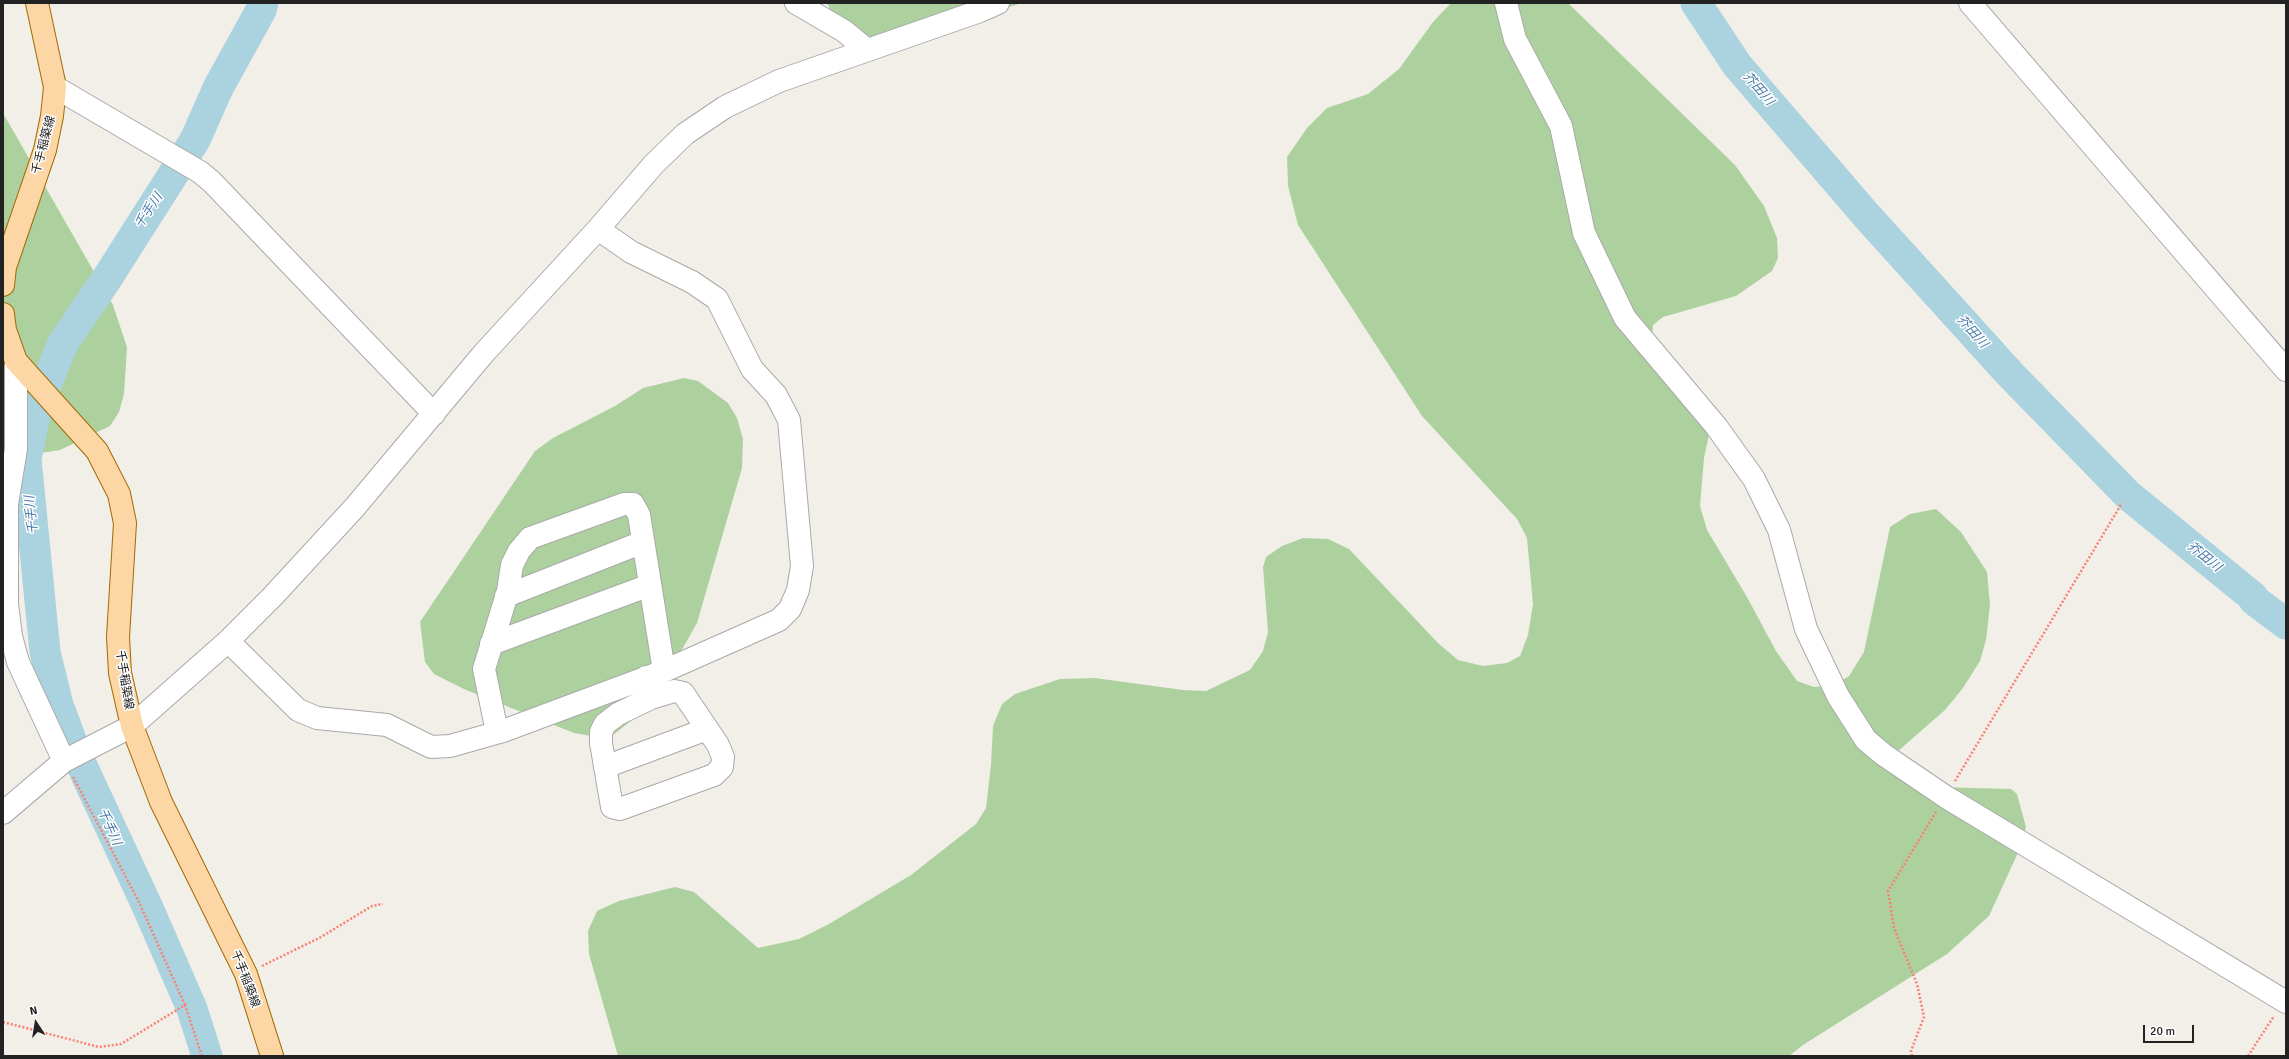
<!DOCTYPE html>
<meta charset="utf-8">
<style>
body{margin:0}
#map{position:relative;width:2289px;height:1059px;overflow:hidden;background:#f2efe9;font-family:Signika,sans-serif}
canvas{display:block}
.frame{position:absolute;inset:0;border:4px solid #222;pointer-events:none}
.north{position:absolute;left:16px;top:1003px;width:40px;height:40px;-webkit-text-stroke:3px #fff;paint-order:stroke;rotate:348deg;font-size:11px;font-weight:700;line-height:16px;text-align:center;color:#222}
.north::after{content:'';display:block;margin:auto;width:14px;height:18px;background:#222;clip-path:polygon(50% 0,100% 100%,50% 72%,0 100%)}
.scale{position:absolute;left:2143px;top:1025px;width:51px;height:18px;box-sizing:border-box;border:2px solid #222;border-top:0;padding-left:5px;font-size:12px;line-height:14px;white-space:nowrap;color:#222;-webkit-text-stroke:3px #fff;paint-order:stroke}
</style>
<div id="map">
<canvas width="2289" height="1059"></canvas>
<div class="frame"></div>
<div class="north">N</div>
<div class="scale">20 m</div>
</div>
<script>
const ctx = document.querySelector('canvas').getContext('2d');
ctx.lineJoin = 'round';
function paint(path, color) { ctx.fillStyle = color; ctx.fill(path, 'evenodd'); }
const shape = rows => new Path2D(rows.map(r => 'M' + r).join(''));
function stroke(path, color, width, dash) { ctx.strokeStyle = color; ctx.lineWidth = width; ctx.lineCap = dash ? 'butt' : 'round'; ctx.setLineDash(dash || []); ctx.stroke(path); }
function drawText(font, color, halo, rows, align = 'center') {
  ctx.font = font + ' Signika,"Noto Sans JP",sans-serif'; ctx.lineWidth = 3; ctx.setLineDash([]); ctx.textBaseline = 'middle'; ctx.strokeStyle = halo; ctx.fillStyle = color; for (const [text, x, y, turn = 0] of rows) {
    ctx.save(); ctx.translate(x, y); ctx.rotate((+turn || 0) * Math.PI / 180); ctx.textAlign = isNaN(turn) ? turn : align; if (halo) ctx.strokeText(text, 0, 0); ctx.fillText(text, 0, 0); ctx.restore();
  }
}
paint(shape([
 [827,3,1022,3,950,25,874,40,834,18],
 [1451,3,1568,3,1735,165,1764,206,1777,238,1778,258,1772,271,1736,296,1663,317,1653,325,1652,341,1665,359,1691,379,1707,403,1710,430,1704,458,1700,506,1707,530,1747,597,1776,651,1797,681,1814,687,1835,685,1849,676,1864,652,1890,527,1910,514,1936,509,1961,532,1987,572,1990,605,1986,640,1980,661,1963,688,1945,710,1897,752,1937,787,2011,789,2017,794,2026,827,2021,846,1989,916,1947,954,1803,1045,1789,1056,618,1056,589,954,588,931,597,911,619,901,675,887,694,892,758,948,799,939,829,924,911,875,976,824,986,808,991,765,993,726,1002,704,1015,694,1060,679,1095,678,1183,690,1206,691,1250,670,1263,651,1268,632,1263,567,1266,557,1282,546,1303,538,1328,539,1349,549,1438,643,1458,660,1483,666,1507,663,1520,656,1528,635,1533,604,1527,538,1517,519,1422,416,1298,225,1288,186,1287,157,1307,128,1327,108,1368,94,1399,69,1433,22],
 [3,113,113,305,127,347,124,394,119,412,110,426,60,450,3,459],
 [684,378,698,381,728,403,737,418,743,439,742,468,697,623,662,685,636,717,613,735,597,737,574,733,466,690,434,674,425,662,420,622,535,451,553,438,615,406,643,388]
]), '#add19e');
stroke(shape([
 [1696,3,1737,65,1866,215,2010,374,2128,495,2253,597,2254,600,2286,624],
 [207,1056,192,1009,148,908,76,753,58,705,45,652,26,459,36,410,63,343,106,280,195,140,218,88,261,10,263,3]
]), '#aad3df', 31);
const minor = shape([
 [796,3,844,31,867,50],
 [1506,3,1515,39,1561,126,1584,233,1625,318,1716,426,1754,479,1779,530,1806,629,1838,696,1866,740,1884,755,1946,797,2286,1002],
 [1970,3,2286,370],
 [55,87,200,172,212,182,434,414],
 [16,361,16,449,7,504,7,604,11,636,18,662,64,761],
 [506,596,643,542],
 [228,641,298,710,317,718,387,725,431,747,450,746,503,731,664,671,779,620,790,609,798,590,802,566,789,420,776,395,752,369,717,299,692,282,631,252,598,229],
 [491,644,650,585],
 [646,677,651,698,618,714,605,724,601,732,601,743,612,807,620,809,714,775,722,767,723,757,718,745,683,693,674,691,651,698],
 [497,732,484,669,508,591,512,565,519,551,530,538,624,504,633,504,639,515,664,671],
 [605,767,707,729],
 [3,813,64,761,132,726,228,641,273,596,355,507,484,353,598,229,654,164,685,134,725,107,779,81,980,11,998,3]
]);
const major = shape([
 [3,285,5,267,45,150,52,116,55,87,37,3],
 [3,314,5,330,16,361,97,451,119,494,125,523,118,637,120,673,132,726,161,802,246,974,272,1056]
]);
stroke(minor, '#a9a9a9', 24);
stroke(major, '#a06b00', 24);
stroke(shape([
 [73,777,138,900,185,1005],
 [1955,781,2122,503],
 [262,966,321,937,372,906,383,904],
 [3,1022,99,1047,121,1044,185,1005,202,1056],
 [1912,1056,1911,1051,1924,1017,1917,984,1894,928,1888,891,1936,812],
 [2248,1056,2274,1016]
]), '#fa8072', 2.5, [2, 2]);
stroke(minor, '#fff', 22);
stroke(major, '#fcd6a4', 22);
drawText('12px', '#222', '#fff', [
 ["千手稲築線",44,145,-75],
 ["千手稲築線",124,680,81],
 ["千手稲築線",245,979,69]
]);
drawText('italic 13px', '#4a7aab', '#fff', [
 ["芥田川",1758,89,49],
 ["千手川",149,211,-57],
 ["芥田川",1972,332,48],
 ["千手川",32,515,-96],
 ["芥田川",2204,557,39],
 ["千手川",109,827,66]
]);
</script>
